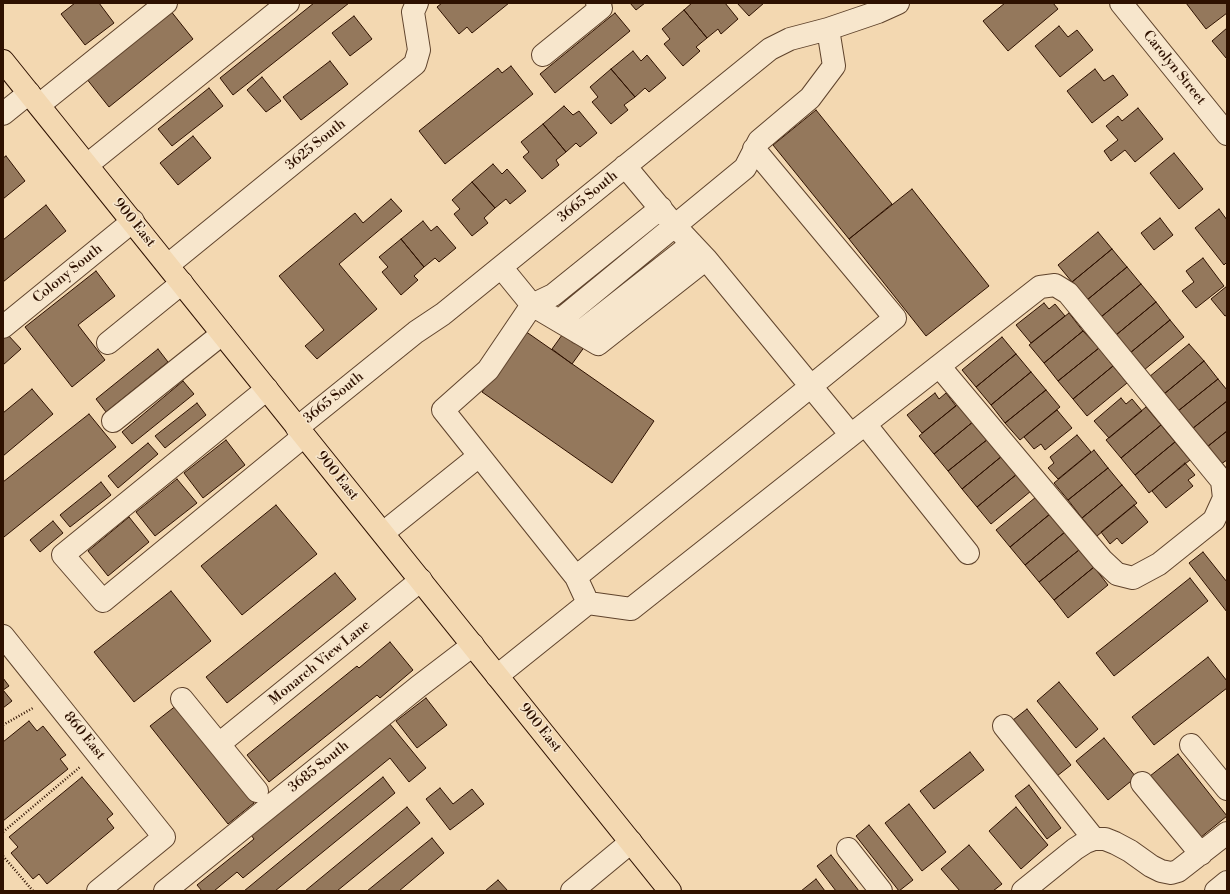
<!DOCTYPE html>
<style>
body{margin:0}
#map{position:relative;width:1230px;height:894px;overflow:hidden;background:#f3d8b1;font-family:"Libre Bodoni",serif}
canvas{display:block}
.frame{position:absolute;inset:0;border:4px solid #2e1100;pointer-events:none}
</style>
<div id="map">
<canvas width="1230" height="894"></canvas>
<div class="frame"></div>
</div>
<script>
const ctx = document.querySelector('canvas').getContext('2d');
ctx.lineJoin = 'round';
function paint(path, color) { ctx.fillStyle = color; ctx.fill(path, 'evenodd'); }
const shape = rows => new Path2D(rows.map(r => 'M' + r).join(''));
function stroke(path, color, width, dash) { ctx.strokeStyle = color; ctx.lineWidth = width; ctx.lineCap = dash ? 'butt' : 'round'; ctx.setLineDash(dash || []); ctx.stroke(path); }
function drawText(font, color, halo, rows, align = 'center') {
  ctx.font = font + ' "Libre Bodoni",serif'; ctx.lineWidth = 3; ctx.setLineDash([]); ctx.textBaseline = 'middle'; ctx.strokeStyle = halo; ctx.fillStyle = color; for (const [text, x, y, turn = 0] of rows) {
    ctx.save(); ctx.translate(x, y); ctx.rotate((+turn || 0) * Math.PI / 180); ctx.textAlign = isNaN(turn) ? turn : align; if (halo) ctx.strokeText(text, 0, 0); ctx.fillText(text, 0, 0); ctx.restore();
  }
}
const building = shape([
 [75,3,99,3,114,23,85,45,61,14,75,3],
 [314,3,349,3,233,95,220,78,314,3],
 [442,3,509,3,472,33,467,27,459,34,437,7,442,3],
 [630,3,645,3,636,10,630,3],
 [692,3,725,3,738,19,721,34,718,29,707,38,684,10,692,3],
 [737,3,764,3,749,16,737,3],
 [1005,3,1053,3,1058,9,1008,51,983,21,1005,3],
 [1186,3,1227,3,1227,13,1206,29,1186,3],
 [170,10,193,39,109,107,86,78,170,10],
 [684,10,707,38,696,47,700,51,683,66,664,44,670,39,662,29,684,10],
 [615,13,630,31,555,93,540,74,615,13],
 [354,16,372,39,350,56,332,33,354,16],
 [1059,26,1068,37,1077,30,1093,50,1060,77,1035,46,1059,26],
 [1227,28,1227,57,1226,58,1212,41,1227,28],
 [633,51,641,61,647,55,666,78,649,92,645,88,635,97,611,69,633,51],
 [330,61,348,84,301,120,283,97,330,61],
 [511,66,533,94,445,164,419,131,498,68,502,73,511,66],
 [611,69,635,97,624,105,628,110,611,124,592,102,598,97,590,87,611,69],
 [1095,69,1104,81,1113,75,1128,95,1092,123,1067,91,1095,69],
 [262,77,281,101,266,112,247,90,262,77],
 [209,88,223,106,172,146,158,129,209,88],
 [564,106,573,115,579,111,597,133,580,147,576,143,566,152,543,124,564,106],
 [1138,108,1163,139,1135,162,1125,150,1111,161,1104,151,1118,140,1106,126,1118,116,1122,121,1138,108],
 [816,110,892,204,849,239,773,145,816,110],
 [543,124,566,152,556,160,559,165,542,179,523,157,529,152,521,142,543,124],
 [193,136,211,158,178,185,160,163,193,136],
 [1174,153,1203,189,1179,209,1150,173,1174,153],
 [6,156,25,181,3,199,3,158,6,156],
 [493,164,502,174,507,169,526,191,510,204,506,199,495,208,472,182,493,164],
 [472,182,495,208,484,218,488,223,472,236,454,214,460,209,452,200,472,182],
 [912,189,989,286,926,336,849,239,912,189],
 [391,199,402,211,339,264,377,309,317,359,305,346,324,330,279,276,355,213,363,223,391,199],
 [46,205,66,231,3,282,3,240,46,205],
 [1219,209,1227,220,1227,262,1224,265,1195,228,1219,209],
 [1160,218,1173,235,1154,250,1141,233,1160,218],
 [423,221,431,231,437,226,456,248,439,262,435,258,424,267,401,239,423,221],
 [1098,232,1112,249,1072,282,1058,265,1098,232],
 [401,239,424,267,414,276,418,280,401,295,382,272,388,267,379,257,401,239],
 [1112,249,1127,267,1087,300,1072,282,1112,249],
 [1203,258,1224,286,1196,308,1182,291,1194,282,1186,271,1203,258],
 [1127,267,1141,284,1101,317,1087,300,1127,267],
 [96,271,115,296,78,325,105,360,72,387,25,327,96,271],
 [581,278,638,319,601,324,572,364,552,349,580,310,560,295,581,278],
 [1141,284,1156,302,1116,335,1101,317,1141,284],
 [1227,286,1227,315,1225,316,1211,299,1227,286],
 [1156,302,1170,320,1130,353,1116,335,1156,302],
 [1044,303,1049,309,1055,304,1065,316,1031,343,1016,325,1044,303],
 [1069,313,1083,331,1044,363,1029,345,1069,313],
 [1170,320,1184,337,1144,370,1130,353,1170,320],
 [525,331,654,421,612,483,482,392,525,331],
 [1083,331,1099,348,1058,381,1044,363,1083,331],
 [7,334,21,349,3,365,3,337,7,334],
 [1002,337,1016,354,976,387,962,370,1002,337],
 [1189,344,1204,361,1164,394,1149,377,1189,344],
 [1099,348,1113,366,1073,399,1058,381,1099,348],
 [158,349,168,362,106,412,96,399,158,349],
 [1016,354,1031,372,991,405,976,387,1016,354],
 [1204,361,1218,379,1178,411,1164,394,1204,361],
 [1113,366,1127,383,1087,416,1073,399,1113,366],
 [1031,372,1046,390,1005,423,991,405,1031,372],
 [1218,379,1227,390,1227,401,1192,429,1178,411,1218,379],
 [183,381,194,394,132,444,122,432,183,381],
 [32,389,53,414,3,456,3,413,32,389],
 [1046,390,1060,407,1020,440,1005,423,1046,390],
 [935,393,939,399,946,393,956,406,922,433,907,415,935,393],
 [1121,398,1126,404,1132,399,1142,411,1109,438,1094,421,1121,398],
 [1227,401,1227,431,1207,447,1192,429,1227,401],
 [197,403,206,415,165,448,155,436,197,403],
 [959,403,974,421,934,454,919,436,959,403],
 [1146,407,1161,425,1121,458,1106,440,1146,407],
 [1057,410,1072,428,1045,450,1041,444,1034,449,1024,437,1057,410],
 [89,414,116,447,4,537,3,535,3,482,89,414],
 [974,421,988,439,948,471,934,454,974,421],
 [1161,425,1175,442,1135,475,1121,458,1161,425],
 [1227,431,1227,460,1221,464,1207,447,1227,431],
 [1077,435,1091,452,1058,479,1048,468,1054,463,1050,457,1077,435],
 [988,439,1002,456,962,489,948,471,988,439],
 [226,440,245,465,203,498,184,473,226,440],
 [1175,442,1190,460,1149,493,1135,475,1175,442],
 [148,443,158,454,118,488,108,476,148,443],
 [1094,450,1108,468,1068,500,1054,483,1094,450],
 [1002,456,1017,474,977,507,962,489,1002,456],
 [1185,463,1195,475,1188,480,1193,486,1166,508,1152,491,1185,463],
 [1108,468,1122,485,1082,518,1068,500,1108,468],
 [1017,474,1031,491,991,524,977,507,1017,474],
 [177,479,197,503,155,536,136,512,177,479],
 [101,482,111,495,70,527,60,515,101,482],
 [1122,485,1137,503,1097,536,1082,518,1122,485],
 [1036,497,1050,514,1010,547,996,530,1036,497],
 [276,505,317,554,242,615,201,566,276,505],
 [1134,505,1148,522,1122,544,1117,538,1110,544,1101,532,1134,505],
 [1050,514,1065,532,1025,565,1010,547,1050,514],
 [129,517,149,542,108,576,88,551,129,517],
 [53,521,63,533,40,552,30,540,53,521],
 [1065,532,1079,550,1039,582,1025,565,1065,532],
 [1079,550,1094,567,1054,600,1039,582,1079,550],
 [1203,552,1227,582,1227,612,1189,563,1203,552],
 [1094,567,1108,585,1068,618,1054,600,1094,567],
 [335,573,356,599,227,703,206,677,335,573],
 [1190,578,1208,601,1114,676,1096,653,1190,578],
 [171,591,211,641,134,702,94,652,171,591],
 [390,642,413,670,380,698,377,695,269,782,247,755,357,666,359,668,390,642],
 [1208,657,1227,681,1227,688,1154,745,1132,717,1208,657],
 [3,678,9,686,3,690,12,701,3,708,3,678],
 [1059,682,1098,729,1076,748,1037,701,1059,682],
 [426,698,447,725,417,748,396,721,426,698],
 [177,705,254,803,228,824,150,726,177,705],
 [1027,709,1071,765,1057,776,1013,720,1027,709],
 [29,721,37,731,43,726,66,755,60,759,68,769,3,821,3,742,29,721],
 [389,723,426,768,409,782,390,758,243,878,237,872,214,891,202,891,197,885,254,839,251,835,389,723],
 [1104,738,1136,777,1108,800,1076,761,1104,738],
 [970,752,984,770,934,809,920,791,970,752],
 [1178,754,1227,816,1200,838,1150,776,1178,754],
 [82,777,113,814,107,819,114,828,47,884,39,874,33,879,11,853,18,847,9,837,82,777],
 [383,777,395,793,275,891,244,891,383,777],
 [1029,785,1061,828,1047,839,1015,796,1029,785],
 [440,788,453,804,472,789,484,804,450,830,426,799,440,788],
 [909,804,946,852,922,871,885,823,909,804],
 [407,807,420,823,337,891,305,891,407,807],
 [1016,807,1048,845,1021,869,989,831,1016,807],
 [869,825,913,880,899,891,856,836,869,825],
 [432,838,444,853,399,891,367,891,432,838],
 [969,845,1002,884,993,891,960,891,941,869,969,845],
 [831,855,859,891,836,891,817,866,831,855],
 [816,879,825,891,801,891,816,879],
 [498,880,508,891,485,891,498,880]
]);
paint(building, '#94785c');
stroke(building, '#2e1100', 1);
const minor = shape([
 [1121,3,1227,134],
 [543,55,601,8,597,3],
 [39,105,166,3],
 [3,114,29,93],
 [87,165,288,3],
 [168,265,415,64,419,50,413,12,417,3],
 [501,267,532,305,598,344,706,259],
 [559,321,745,168,759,141,810,98,834,66,828,29],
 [3,327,133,221],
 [579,333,692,244],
 [108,343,182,283],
 [267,389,63,555,103,601,304,436],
 [113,421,222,334],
 [865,424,968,553],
 [297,428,416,332,443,314,770,49,790,39,828,29,878,12,898,3],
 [851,435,939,366,1102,560,1117,574,1133,578,1159,564,1214,520,1224,498,1222,481,1068,293,1055,285,1040,287,939,366],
 [383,533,479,456],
 [576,577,895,318,754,149],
 [588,603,631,609,851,435,706,259,675,226,625,166],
 [3,636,164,837,98,891],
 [497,676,588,603,576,577,443,410,488,370,532,305,553,295,661,208],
 [182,699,257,791],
 [1004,726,1094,839],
 [219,744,421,580],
 [1191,745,1227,789],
 [1142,783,1201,854],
 [848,849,881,891],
 [165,891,418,687,473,645],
 [572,891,631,842],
 [1023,891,1075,849,1086,842,1094,839,1105,839,1115,843,1130,851,1151,866,1161,871,1171,873,1178,871,1227,833],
 [1216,891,1227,882]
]);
const major = shape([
 [3,61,670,891]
]);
stroke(minor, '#5f432c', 24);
stroke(major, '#2e1100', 24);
stroke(shape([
 [3,725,33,708],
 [3,832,80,767],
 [3,856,33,891]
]), '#2e1100', 2.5, [1, 2]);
stroke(minor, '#f7e6cc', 22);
stroke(major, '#f3d8b1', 22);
drawText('14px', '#2e1100', '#f7e6cc', [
 ["Carolyn Street",1174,68,51],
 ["3625 South",316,145,-39],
 ["3665 South",588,197,-39],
 ["900 East",134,223,51],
 ["Colony South",68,274,-39],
 ["3665 South",334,398,-39],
 ["900 East",337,476,51],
 ["Monarch View Lane",320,663,-39],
 ["900 East",540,728,51],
 ["860 East",84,736,51],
 ["3685 South",319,767,-39]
]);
</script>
